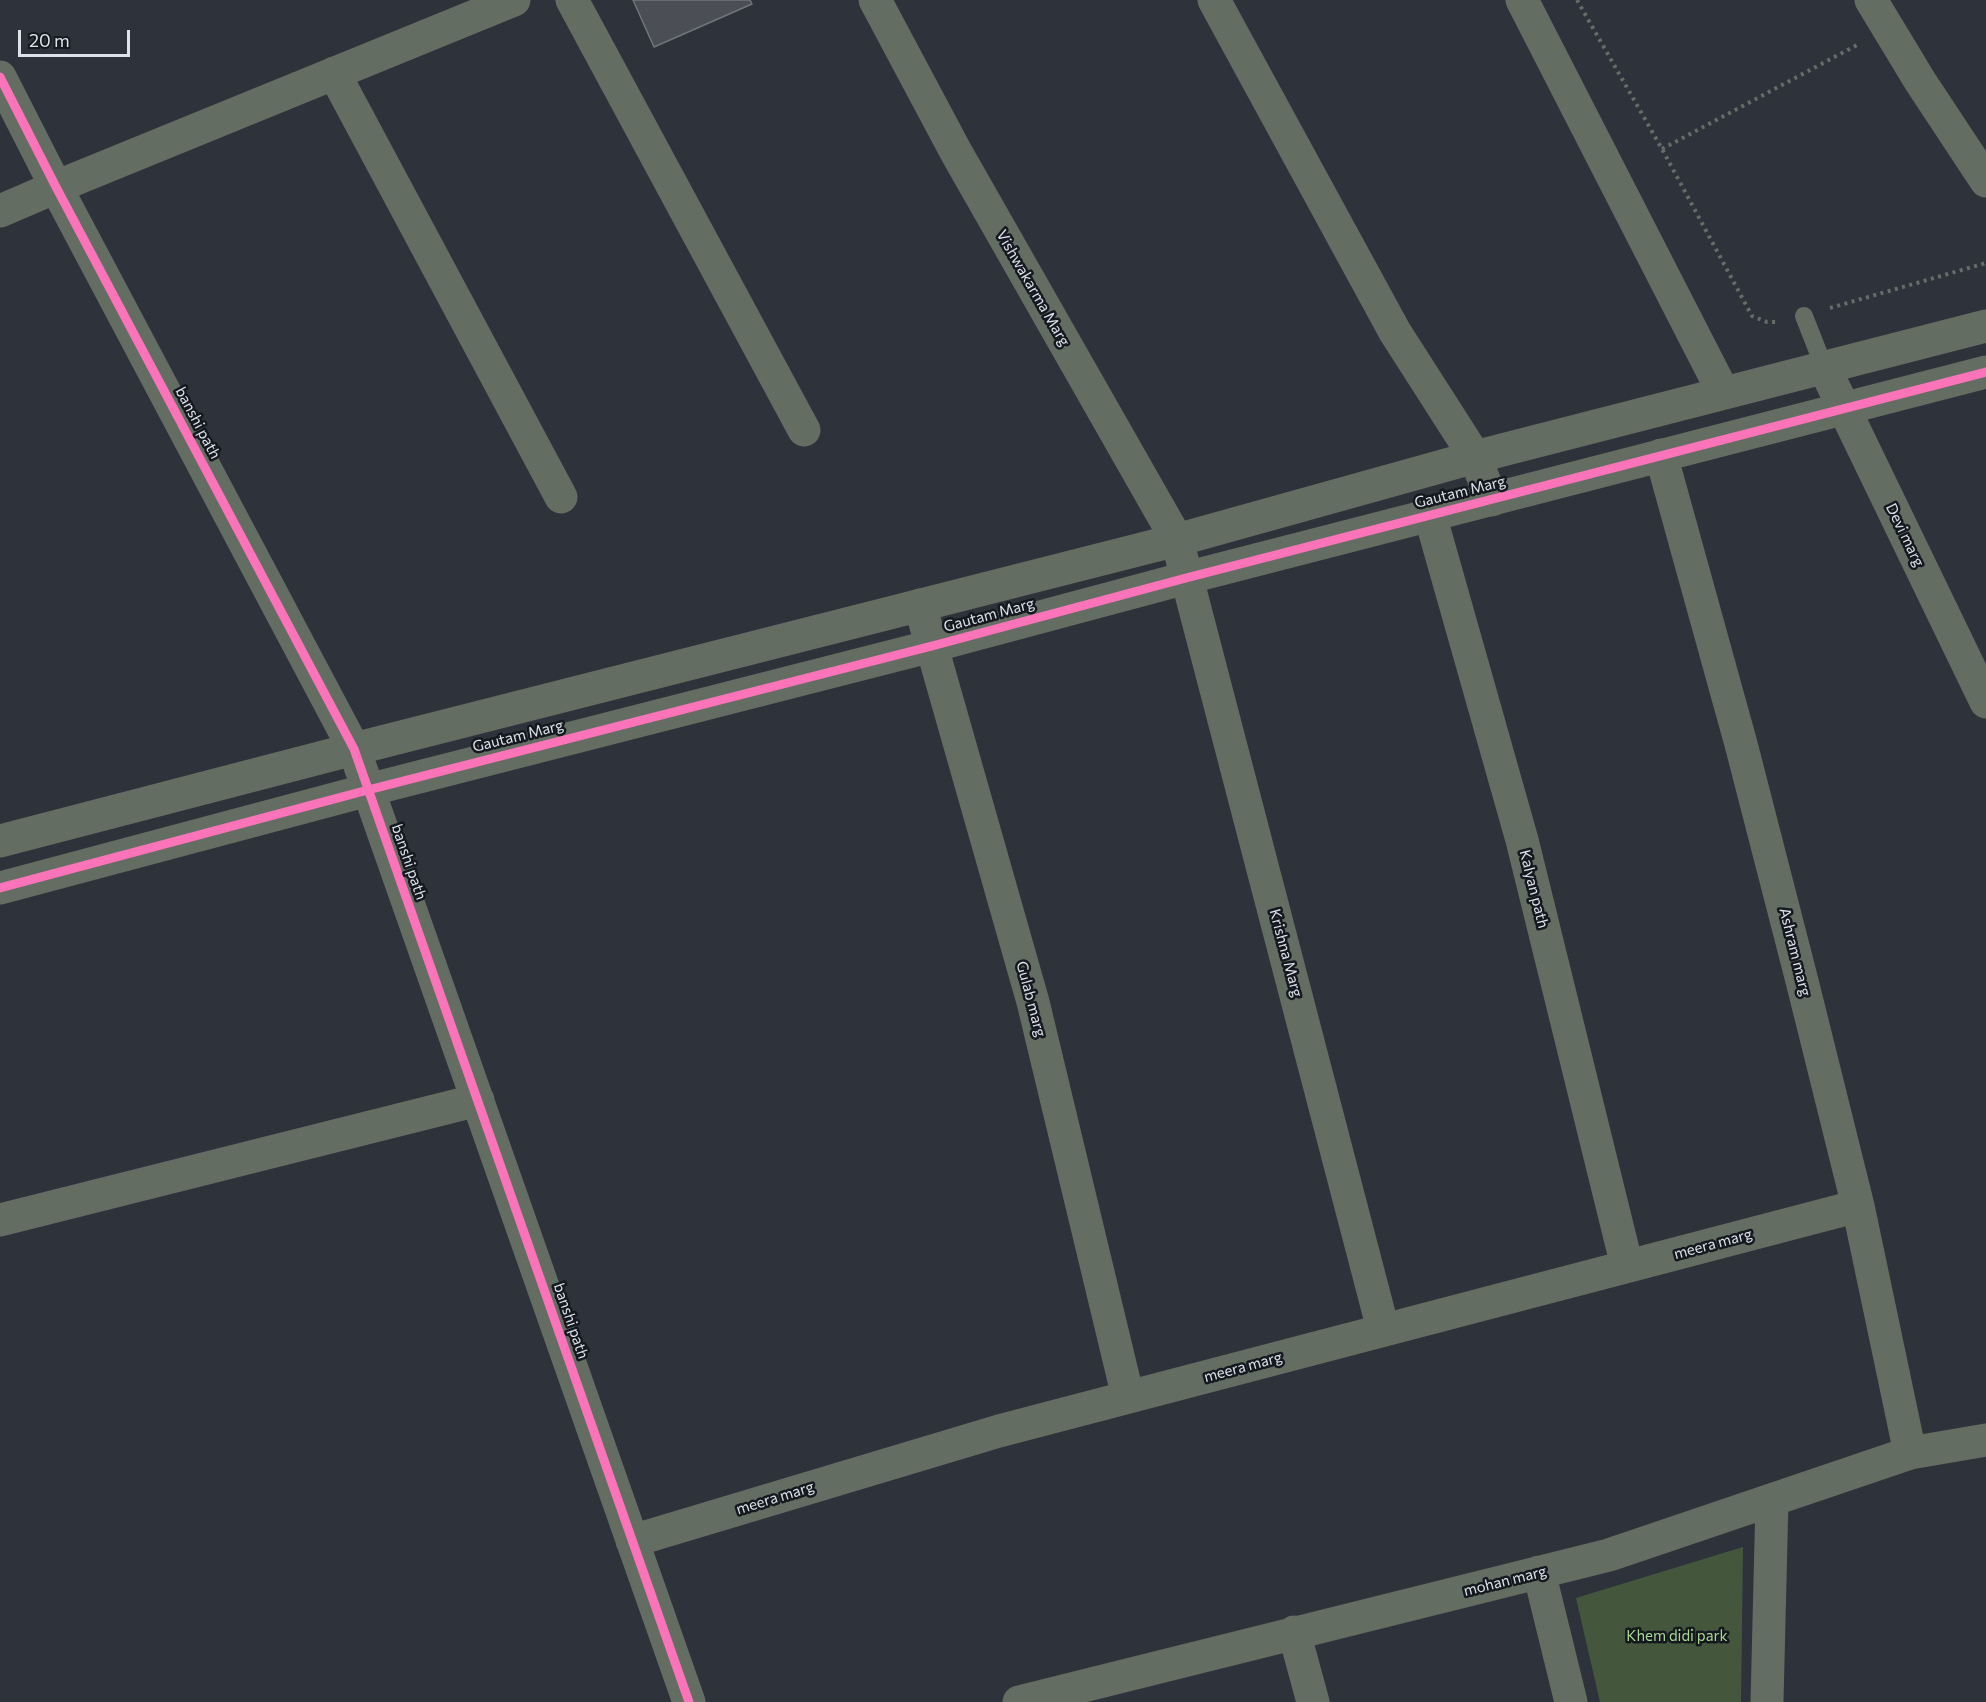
<!DOCTYPE html>
<style>
body{margin:0}
#map{position:relative;width:1986px;height:1702px;overflow:hidden;background:#2e323a;font-family:Commissioner,sans-serif}
canvas{display:block}
.scale{position:absolute;left:18px;top:30px;width:112px;height:27px;box-sizing:border-box;border:3px solid #dee2eb;border-top:0;padding-left:8px;font-size:18px;line-height:21px;white-space:nowrap;color:#dee2eb;-webkit-text-stroke:4px #15191f;paint-order:stroke}
</style>
<div id="map">
<canvas width="1986" height="1702"></canvas>
<div class="scale">20 m</div>
</div>
<script>
const ctx = document.querySelector('canvas').getContext('2d');
ctx.lineJoin = 'round';
function paint(path, color) { ctx.fillStyle = color; ctx.fill(path, 'evenodd'); }
const shape = rows => new Path2D(rows.map(r => 'M' + r).join(''));
function stroke(path, color, width, dash) { ctx.strokeStyle = color; ctx.lineWidth = width; ctx.lineCap = dash ? 'butt' : 'round'; ctx.setLineDash(dash || []); ctx.stroke(path); }
function drawText(font, color, halo, rows, align = 'center') {
  ctx.font = font + ' Commissioner,sans-serif'; ctx.lineWidth = 5; ctx.setLineDash([]); ctx.textBaseline = 'middle'; ctx.strokeStyle = halo; ctx.fillStyle = color; for (const [text, x, y, turn = 0] of rows) {
    ctx.save(); ctx.translate(x, y); ctx.rotate((+turn || 0) * Math.PI / 180); ctx.textAlign = isNaN(turn) ? turn : align; if (halo) ctx.strokeText(text, 0, 0); ctx.fillText(text, 0, 0); ctx.restore();
  }
}
paint(shape([
 [1743,1547,1741,1702,1600,1702,1576,1598]
]), '#44573c');
const building = shape([
 [633,0,750,0,752,4,654,47,633,0]
]);
paint(building, '#4b4e55');
stroke(building, '#71757b', 1.5);
stroke(shape([
 [1577,0,1662,149,1752,316,1767,322,1776,322],
 [1662,149,1857,45],
 [1830,308,1986,263]
]), '#666c68', 4, [3, 4.5]);
stroke(shape([
 [1804,316,1824,367]
]), '#646d62', 18);
stroke(shape([
 [572,0,804,430],
 [875,0,956,152,1177,540,1383,1329],
 [1214,0,1395,332,1475,457,1492,500],
 [1522,0,1723,392],
 [1871,0,1920,81,1986,181],
 [334,73,561,497],
 [0,77,56,187,354,749,689,1702],
 [0,211,56,187,514,0],
 [1824,367,1986,702],
 [1661,455,1741,744,1802,981,1858,1206,1910,1453],
 [1430,515,1522,840,1627,1266],
 [920,605,1033,1002,1128,1397],
 [0,1220,478,1100],
 [632,1541,999,1431,1858,1206],
 [1539,1572,1571,1702],
 [1294,1632,1313,1702],
 [1019,1702,1609,1555,1910,1453,1986,1440],
 [1767,1702,1772,1500]
]), '#646d62', 33);
stroke(shape([
 [0,841,354,749,1177,540,1475,457,1986,326],
 [0,888,368,790,932,646,1186,578,1986,372]
]), '#646d62', 33);
stroke(shape([
 [0,77,56,187,354,749,689,1702],
 [0,888,368,790,932,646,1186,578,1986,372]
]), '#fb73b8', 9);
drawText('15px', '#dee2eb', '#15191f', [
 ["Vishwakarma Marg",1033,288,60],
 ["banshi path",198,423,62],
 ["Gautam Marg",1460,492,-14],
 ["Devi marg",1905,535,64],
 ["Gautam Marg",989,615,-15],
 ["Gautam Marg",518,736,-14],
 ["banshi path",409,862,71],
 ["Kalyan path",1534,889,76],
 ["Ashram marg",1795,952,76],
 ["Krishna Marg",1286,953,75],
 ["Gulab marg",1031,999,75],
 ["meera marg",1713,1244,-15],
 ["banshi path",571,1321,71],
 ["meera marg",1243,1367,-15],
 ["meera marg",775,1498,-17],
 ["mohan marg",1505,1581,-14]
]);
drawText('15px', '#a9d98f', '#15191f', [
 ["Khem didi park",1677,1636]
]);
</script>
